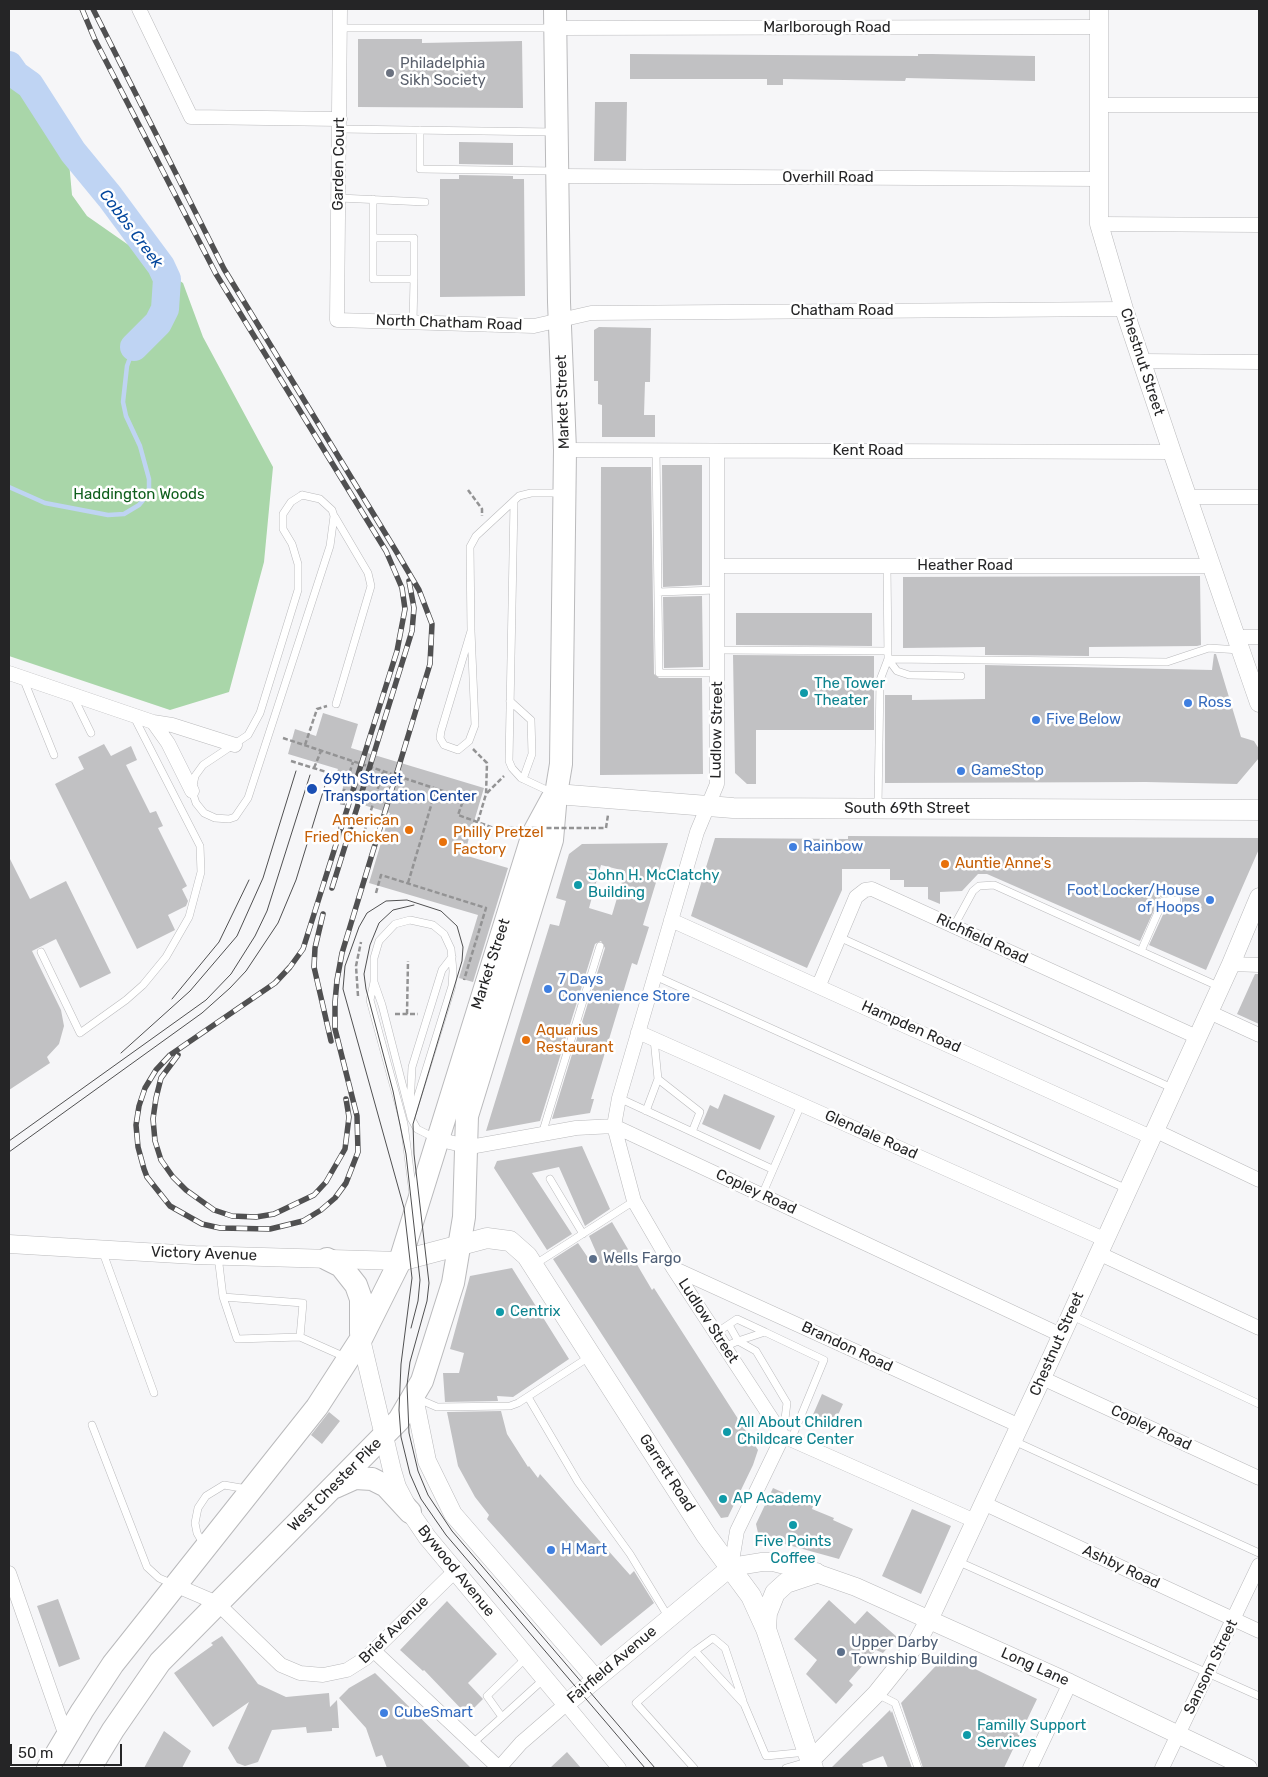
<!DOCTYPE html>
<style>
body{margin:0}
#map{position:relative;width:1268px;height:1777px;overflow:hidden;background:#f6f6f8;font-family:Rubik,sans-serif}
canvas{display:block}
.frame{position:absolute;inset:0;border:10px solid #252526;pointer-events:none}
.scale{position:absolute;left:10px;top:1744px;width:112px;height:22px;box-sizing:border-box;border:2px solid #252526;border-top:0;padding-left:6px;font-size:15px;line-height:18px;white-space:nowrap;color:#252526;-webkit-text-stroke:4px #fff;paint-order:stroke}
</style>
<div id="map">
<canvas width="1268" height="1777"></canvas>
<div class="frame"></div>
<div class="scale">50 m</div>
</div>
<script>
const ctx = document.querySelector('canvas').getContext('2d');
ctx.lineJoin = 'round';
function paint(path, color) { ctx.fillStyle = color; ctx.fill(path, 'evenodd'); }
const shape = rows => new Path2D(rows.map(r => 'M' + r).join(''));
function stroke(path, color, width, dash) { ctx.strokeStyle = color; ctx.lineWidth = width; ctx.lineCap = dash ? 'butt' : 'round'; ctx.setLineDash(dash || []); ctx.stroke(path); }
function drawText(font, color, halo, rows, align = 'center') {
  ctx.font = font + ' Rubik,sans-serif'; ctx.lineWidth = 5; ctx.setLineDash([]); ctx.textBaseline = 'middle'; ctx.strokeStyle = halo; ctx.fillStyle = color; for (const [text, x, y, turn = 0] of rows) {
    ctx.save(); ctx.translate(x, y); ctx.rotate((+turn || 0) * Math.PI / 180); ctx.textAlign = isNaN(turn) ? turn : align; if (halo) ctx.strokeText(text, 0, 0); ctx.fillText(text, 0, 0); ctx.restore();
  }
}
paint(shape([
 [9,49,37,106,69,162,72,195,87,216,183,283,203,337,273,467,264,562,229,692,170,710,9,656]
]), '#a9d6a9');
stroke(shape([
 [9,487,45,503,108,515,124,514,139,505,149,493,149,479,140,446,126,416,123,402,127,366,134,347]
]), '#bfd4f3', 4.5);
stroke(shape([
 [9,65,16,75,30,85,73,152,110,197,161,266,167,279,165,309,158,323,134,347]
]), '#bfd4f3', 28);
paint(shape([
 [358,39,422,39,422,43,522,41,523,108,358,107],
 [630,54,918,56,918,54,932,54,1035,56,1035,81,906,78,905,81,783,79,783,85,767,85,767,79,630,79],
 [595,102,627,102,626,161,594,161],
 [459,142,513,143,513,165,459,164],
 [459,175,513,176,513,179,524,179,525,296,440,297,440,179,459,179],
 [599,327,651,328,650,382,645,382,644,415,655,415,655,437,602,437,602,405,598,404,598,381,594,381,594,330],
 [662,465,702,465,702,585,663,587],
 [601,467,651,467,654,674,659,678,702,678,703,774,600,775],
 [1200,576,1201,645,1197,646,1089,647,1089,656,985,655,985,647,903,648,903,577],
 [702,596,703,667,664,668,663,597],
 [736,613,872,613,872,646,736,645],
 [1214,654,1216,654,1241,737,1254,741,1259,749,1259,758,1237,784,1146,782,885,783,885,695,912,695,912,700,985,699,985,665,1212,670],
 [733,655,874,656,874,730,756,730,756,784,747,784,735,773],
 [323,713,358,724,351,748,484,788,464,855,508,868,473,982,459,978,478,915,369,883,390,813,340,798,346,776,336,774,338,769,288,754,295,729,316,736],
 [104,744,111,756,131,746,137,760,126,765,150,813,156,811,163,826,158,828,187,886,182,889,188,901,186,906,168,915,175,930,137,949,55,784,84,769,78,757],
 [848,836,1259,838,1259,849,1206,970,1149,945,1167,906,1182,903,1182,897,1179,895,1160,897,1140,941,987,874,978,874,962,891,940,892,940,904,928,899,928,887,904,887,904,880,890,880,890,869,842,869,842,890,807,968,691,916,715,838,848,839],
 [668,843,643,925,649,927,637,965,632,963,591,1099,594,1099,590,1113,552,1119,605,948,601,941,595,944,540,1121,486,1131,550,924,559,926,566,901,556,898,569,854,582,844],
 [601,865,625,871,612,915,589,908],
 [9,857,30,899,66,881,111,973,80,988,56,939,32,951,61,1010,64,1026,59,1044,47,1057,50,1063,9,1090],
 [1255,974,1259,974,1259,1024,1237,1014],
 [724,1094,775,1116,760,1150,702,1124,710,1105,718,1109],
 [582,1146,610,1209,585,1226,559,1167,532,1173,572,1234,547,1250,494,1168,497,1161],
 [612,1222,652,1290,654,1288,758,1450,753,1465,728,1517,721,1518,553,1259,578,1243,593,1265,600,1261,589,1236],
 [512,1268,569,1359,513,1397,497,1396,498,1401,445,1402,443,1373,459,1373,464,1353,450,1349,470,1276],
 [822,1394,843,1404,833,1426,812,1417],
 [501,1411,507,1434,528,1467,529,1466,538,1478,540,1474,630,1575,634,1571,654,1603,601,1646,487,1519,489,1515,475,1497,458,1466,447,1412],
 [329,1412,340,1421,322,1444,311,1435],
 [773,1488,813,1506,812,1509,834,1518,833,1520,853,1529,839,1559,781,1543,758,1533,756,1524],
 [912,1509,951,1526,921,1594,882,1576],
 [58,1599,80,1659,59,1667,37,1606],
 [829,1600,855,1624,867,1611,897,1637,883,1653,876,1650,849,1681,853,1685,836,1704,806,1674,817,1660,794,1639],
 [447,1601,497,1654,468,1683,483,1699,467,1715,424,1670,423,1671,400,1650],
 [222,1636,258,1684,286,1697,329,1693,330,1707,337,1700,339,1728,332,1728,332,1731,307,1733,306,1727,272,1730,258,1762,245,1766,237,1763,228,1748,249,1702,213,1727,174,1673,213,1645,211,1643],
 [946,1655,1037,1699,1004,1768,923,1768,901,1703],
 [375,1673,471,1768,387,1768,382,1755,376,1757,366,1728,339,1698,349,1688],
 [890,1710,891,1713,892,1711,912,1768,888,1768,883,1756,862,1764,864,1768,831,1768],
 [164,1731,191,1751,182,1768,144,1768],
 [567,1752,581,1768,550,1768]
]), '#c1c1c3');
const service = shape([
 [340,28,552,28],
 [340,129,554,132],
 [420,130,420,169,555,171],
 [339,198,425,202],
 [373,199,373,279,414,279,413,322],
 [373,238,414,238,414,279],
 [656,450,659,673,717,673],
 [302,495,320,499,332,510,334,516,330,546,248,798,235,817,229,819,215,818,204,813,196,803,192,791,195,776,203,765,248,735,260,713,298,590,298,564,292,544,283,529,283,514,291,502,302,495],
 [514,502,509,761,512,768,521,778,553,793],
 [335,517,368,573,371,586,336,704],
 [887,566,888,659,1167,662,1209,648,1240,650],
 [658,592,717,590],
 [471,631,441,731,440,738,444,745,458,750,469,741,475,725,471,631,470,547,476,536,519,496,531,493,561,493],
 [718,650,888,651],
 [888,659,897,671,909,675,961,676],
 [23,678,54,755],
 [73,696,91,733],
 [510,701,531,720,532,754,523,779],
 [878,807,880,680,888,659],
 [954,926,973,891,979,886,994,885,1220,987],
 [839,937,1172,1088],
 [1141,951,1163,901,1177,900],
 [41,952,80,1033,126,1000,143,985,166,957,189,917,201,872,200,846,134,717],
 [655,976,1127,1189],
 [374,982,382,1005,411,1118,417,1129,435,1138],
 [658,1079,700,1112,692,1132],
 [619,1098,772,1169],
 [410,1106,412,1067,442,970,452,957],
 [646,1111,658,1079,654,1039],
 [411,1118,452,986,453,971,451,949,444,934,433,925,410,920,395,924,379,941,374,958,374,982,370,1000,404,1124,413,1194],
 [542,1134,600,946],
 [550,1179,583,1234],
 [762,1195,801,1105],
 [102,1250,154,1393],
 [218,1256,223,1297],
 [534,1265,634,1201],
 [1072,1316,1259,1404],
 [729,1325,738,1341,765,1332,824,1360,791,1440],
 [716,1333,737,1319,765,1332],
 [300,1337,237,1339,223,1297,303,1303,300,1337,345,1357],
 [724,1347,738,1341,756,1351,787,1403,783,1434],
 [528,1397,578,1482,630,1554,669,1618],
 [416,1398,437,1407,510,1406,518,1403,589,1357],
 [92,1425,147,1567,159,1578,173,1584],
 [1014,1441,1259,1553],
 [204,1545,197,1533,195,1523,198,1508,206,1496,224,1485,247,1489],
 [957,1561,1259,1696],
 [695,1651,713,1638,725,1648,743,1701],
 [527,1657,487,1696,502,1717,545,1678],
 [877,1694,895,1703,918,1768],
 [473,1743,502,1717],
 [694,1768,636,1703,695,1651,744,1704,766,1756,807,1752],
 [786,1768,810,1761]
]);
const minor = shape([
 [139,9,191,117,340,119],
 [340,9,337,320,534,326,591,313,1124,309],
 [555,28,1099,27],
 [1098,105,1259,105],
 [558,176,1098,179],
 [1099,224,1259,225],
 [1142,361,1259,362],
 [565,450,1172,452],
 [717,451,717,784,697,832,619,1098,614,1126,634,1201,673,1268,783,1436,737,1531,731,1567],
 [1189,497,1259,497],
 [717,566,1213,566],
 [1237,637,1259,637],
 [9,673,153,722,172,725,235,745],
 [153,722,168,743,192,791],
 [671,920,1151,1137],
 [1231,964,1259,965],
 [819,985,856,897,865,890,872,889,1197,1037],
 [1209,1012,1259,1035],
 [638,1032,1104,1239],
 [1154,1130,1259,1180],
 [437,1139,470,1147,576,1128,614,1126,1061,1335],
 [1098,1253,1259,1328],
 [673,1268,1020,1426],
 [1042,1378,1259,1478],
 [783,1436,975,1521],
 [983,1503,1259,1631],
 [9,1573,66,1736],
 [175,1585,217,1603,281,1665,300,1673,323,1675,347,1670,366,1658,456,1570],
 [374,1651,499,1768],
 [499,1768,521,1743,566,1704,619,1768],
 [1030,1768,1070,1683],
 [1162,1768,1259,1565]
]);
const tertiary = shape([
 [1099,9,1099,224,1124,309,1172,452,1259,703],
 [9,1244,195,1255,400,1261],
 [361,1339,392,1470,397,1487,410,1512,427,1537,566,1704,731,1567,762,1562,773,1562,816,1573,856,1587,1070,1683,1248,1768],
 [414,1397,427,1461,453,1514,596,1679],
 [810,1761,876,1694,916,1644,929,1620,1042,1378,1231,964,1259,897]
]);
const secondary = shape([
 [556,794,733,808,1259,810],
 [400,1261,487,1238,510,1241,527,1256,706,1535,751,1596,766,1629,813,1768],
 [766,1627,767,1613,775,1593,786,1583,816,1573]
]);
const primary = shape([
 [327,1259,341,1266,356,1285,361,1299,361,1333],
 [335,1487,355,1478,372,1479,386,1486,410,1512],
 [48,1768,82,1711,113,1664,317,1407,361,1339,400,1261,533,834,552,799],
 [90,1768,113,1730,160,1662,399,1420,422,1381,453,1283,464,1217,467,1116,552,840,556,794,561,764,565,450,559,302,555,9]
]);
stroke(service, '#bababc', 8);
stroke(minor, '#bababc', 15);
stroke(tertiary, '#bababc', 19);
stroke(secondary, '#bababc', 21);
stroke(primary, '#bababc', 24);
stroke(shape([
 [468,490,482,509,482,516],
 [283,738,464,798,458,815,494,828],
 [305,745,317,709,327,706],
 [473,749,487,763,486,794,478,821],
 [291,761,336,775],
 [314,768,321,751],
 [487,793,504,776],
 [345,804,340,803,353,762],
 [591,828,606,828,608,815],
 [355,837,370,842],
 [362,839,383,772],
 [408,883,436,789],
 [376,893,381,875,486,908,464,980],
 [358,996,356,966,361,942],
 [395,1014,418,1014],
 [407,1014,408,961]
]), '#939394', 2.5, [5, 2.5]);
stroke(service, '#fff', 7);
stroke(minor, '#fff', 14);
stroke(tertiary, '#fff', 18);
stroke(secondary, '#fff', 20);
stroke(primary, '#fff', 22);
stroke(shape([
 [172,999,219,942,249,880],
 [121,1053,190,991,237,936,263,878,296,771],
 [9,1141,206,1000,231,974,255,936,267,911,310,775],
 [9,1152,202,1013,230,988,246,971,278,923,296,880,327,779],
 [411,1328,418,1301,420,1280,406,1154,393,1091,366,989,364,974,370,945,379,923,393,910,414,905],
 [645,1768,446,1535,421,1499,410,1474,401,1437,399,1410,401,1364,412,1278,404,1208,343,989,345,966,359,927,367,913,386,901,407,900,441,911,457,926,463,947,462,961,413,1124,414,1154,429,1283,427,1301,410,1362,407,1385,409,1433,418,1471,428,1495,452,1531,655,1768]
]), '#505051', 1);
const rail = shape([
 [82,9,95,40,216,274,386,551,402,588,405,609,397,651,303,949,290,967,275,983,170,1055,156,1070,145,1088,139,1106,136,1125,138,1147,144,1169,147,1177,170,1206,202,1224,220,1228,270,1229,303,1221,321,1210,335,1198,346,1183,358,1152,357,1116,335,1029,335,1002,337,980,342,953,430,664,432,624,419,590,396,551,224,269,93,9],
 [332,888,412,631,414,608,409,581],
 [323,914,315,948,314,967,331,1041],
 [178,1055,161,1078,156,1098,153,1119,155,1141,161,1160,173,1177,186,1190,214,1210,232,1216,256,1217,274,1214,314,1195,326,1182,345,1149,349,1117,346,1099]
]);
stroke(rail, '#505051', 5.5);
stroke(rail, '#fff', 4, [11]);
stroke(shape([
 [494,828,591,828]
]), '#939394', 2.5, [5, 2.5]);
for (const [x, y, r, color] of [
 [390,73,5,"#6b7280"],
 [804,693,5,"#0f9aa8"],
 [1188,703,5,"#3f7fe0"],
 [1036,720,5,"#3f7fe0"],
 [961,771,5,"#3f7fe0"],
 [312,789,6,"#1a4fb4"],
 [409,830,5,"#e8710a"],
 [443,842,5,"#e8710a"],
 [793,847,5,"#3f7fe0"],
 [945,864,5,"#e8710a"],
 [578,885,5,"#0f9aa8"],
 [1210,900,5,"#3f7fe0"],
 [548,989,5,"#3f7fe0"],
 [526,1040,5,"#e8710a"],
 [593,1259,5,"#5c6f8a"],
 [500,1312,5,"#0f9aa8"],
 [727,1432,5,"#0f9aa8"],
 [723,1499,5,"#0f9aa8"],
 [793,1525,5,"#0f9aa8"],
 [551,1550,5,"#3f7fe0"],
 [841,1652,5,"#5c6f8a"],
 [384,1713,5,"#3f7fe0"],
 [967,1735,5,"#0f9aa8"]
]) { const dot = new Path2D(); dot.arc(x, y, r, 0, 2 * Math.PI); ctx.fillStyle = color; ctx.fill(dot); stroke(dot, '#fff', 2); }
drawText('15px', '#252526', '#fff', [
 ["Marlborough Road",827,28],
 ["Garden Court",339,164,-89],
 ["Overhill Road",828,178],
 ["Chatham Road",842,311],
 ["North Chatham Road",449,323,2],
 ["Chestnut Street",1142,362,72],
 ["Market Street",563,402,-92],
 ["Kent Road",868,451],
 ["Heather Road",965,566],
 ["Ludlow Street",717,730,-89],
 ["South 69th Street",907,809],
 ["Richfield Road",982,939,25],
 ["Market Street",491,964,-72],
 ["Hampden Road",911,1027,24],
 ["Glendale Road",871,1135,24],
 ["Copley Road",756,1192,25],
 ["Victory Avenue",204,1254,2],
 ["Ludlow Street",708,1321,57],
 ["Chestnut Street",1057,1344,-66],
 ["Brandon Road",847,1347,25],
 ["Copley Road",1151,1428,25],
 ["Garrett Road",667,1473,57],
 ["West Chester Pike",335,1485,-45],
 ["Ashby Road",1121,1567,25],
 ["Bywood Avenue",456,1571,51],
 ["Brief Avenue",394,1630,-44],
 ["Fairfield Avenue",612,1665,-40],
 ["Long Lane",1035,1667,24],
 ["Sansom Street",1211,1667,-64]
]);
drawText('15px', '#5b616d', '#fff', [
 ["Philadelphia",400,64],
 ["Sikh Society",400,81]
], 'left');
drawText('15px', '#0f5e1c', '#fff', [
 ["Haddington Woods",139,495]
]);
drawText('15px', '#0d838f', '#fff', [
 ["The Tower",814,684],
 ["Theater",814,701],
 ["John H. McClatchy",588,876],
 ["Building",588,893],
 ["Centrix",510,1312],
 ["All About Children",737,1423],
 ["Childcare Center",737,1440],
 ["AP Academy",733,1499],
 ["Five Points",793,1542,"center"],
 ["Coffee",793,1559,"center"],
 ["Familly Support",977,1726],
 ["Services",977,1743]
], 'left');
drawText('15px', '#366cbe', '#fff', [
 ["Ross",1198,703],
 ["Five Below",1046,720],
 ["GameStop",971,771],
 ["Rainbow",803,847],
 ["Foot Locker/House",1200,891,"right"],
 ["of Hoops",1200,908,"right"],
 ["7 Days",558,980],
 ["Convenience Store",558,997],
 ["H Mart",561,1550],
 ["CubeSmart",394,1713]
], 'left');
drawText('15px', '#164399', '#fff', [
 ["69th Street",323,780],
 ["Transportation Center",323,797]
], 'left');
drawText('15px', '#c56008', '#fff', [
 ["American",399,821,"right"],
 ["Fried Chicken",399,838,"right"],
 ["Philly Pretzel",453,833],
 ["Factory",453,850],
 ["Auntie Anne's",955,864],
 ["Aquarius",536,1031],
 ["Restaurant",536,1048]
], 'left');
drawText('15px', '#4e5e75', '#fff', [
 ["Wells Fargo",603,1259],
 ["Upper Darby",851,1643],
 ["Township Building",851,1660]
], 'left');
drawText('italic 16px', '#02469d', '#fff', [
 ["Cobbs Creek",131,229,53]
]);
</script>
